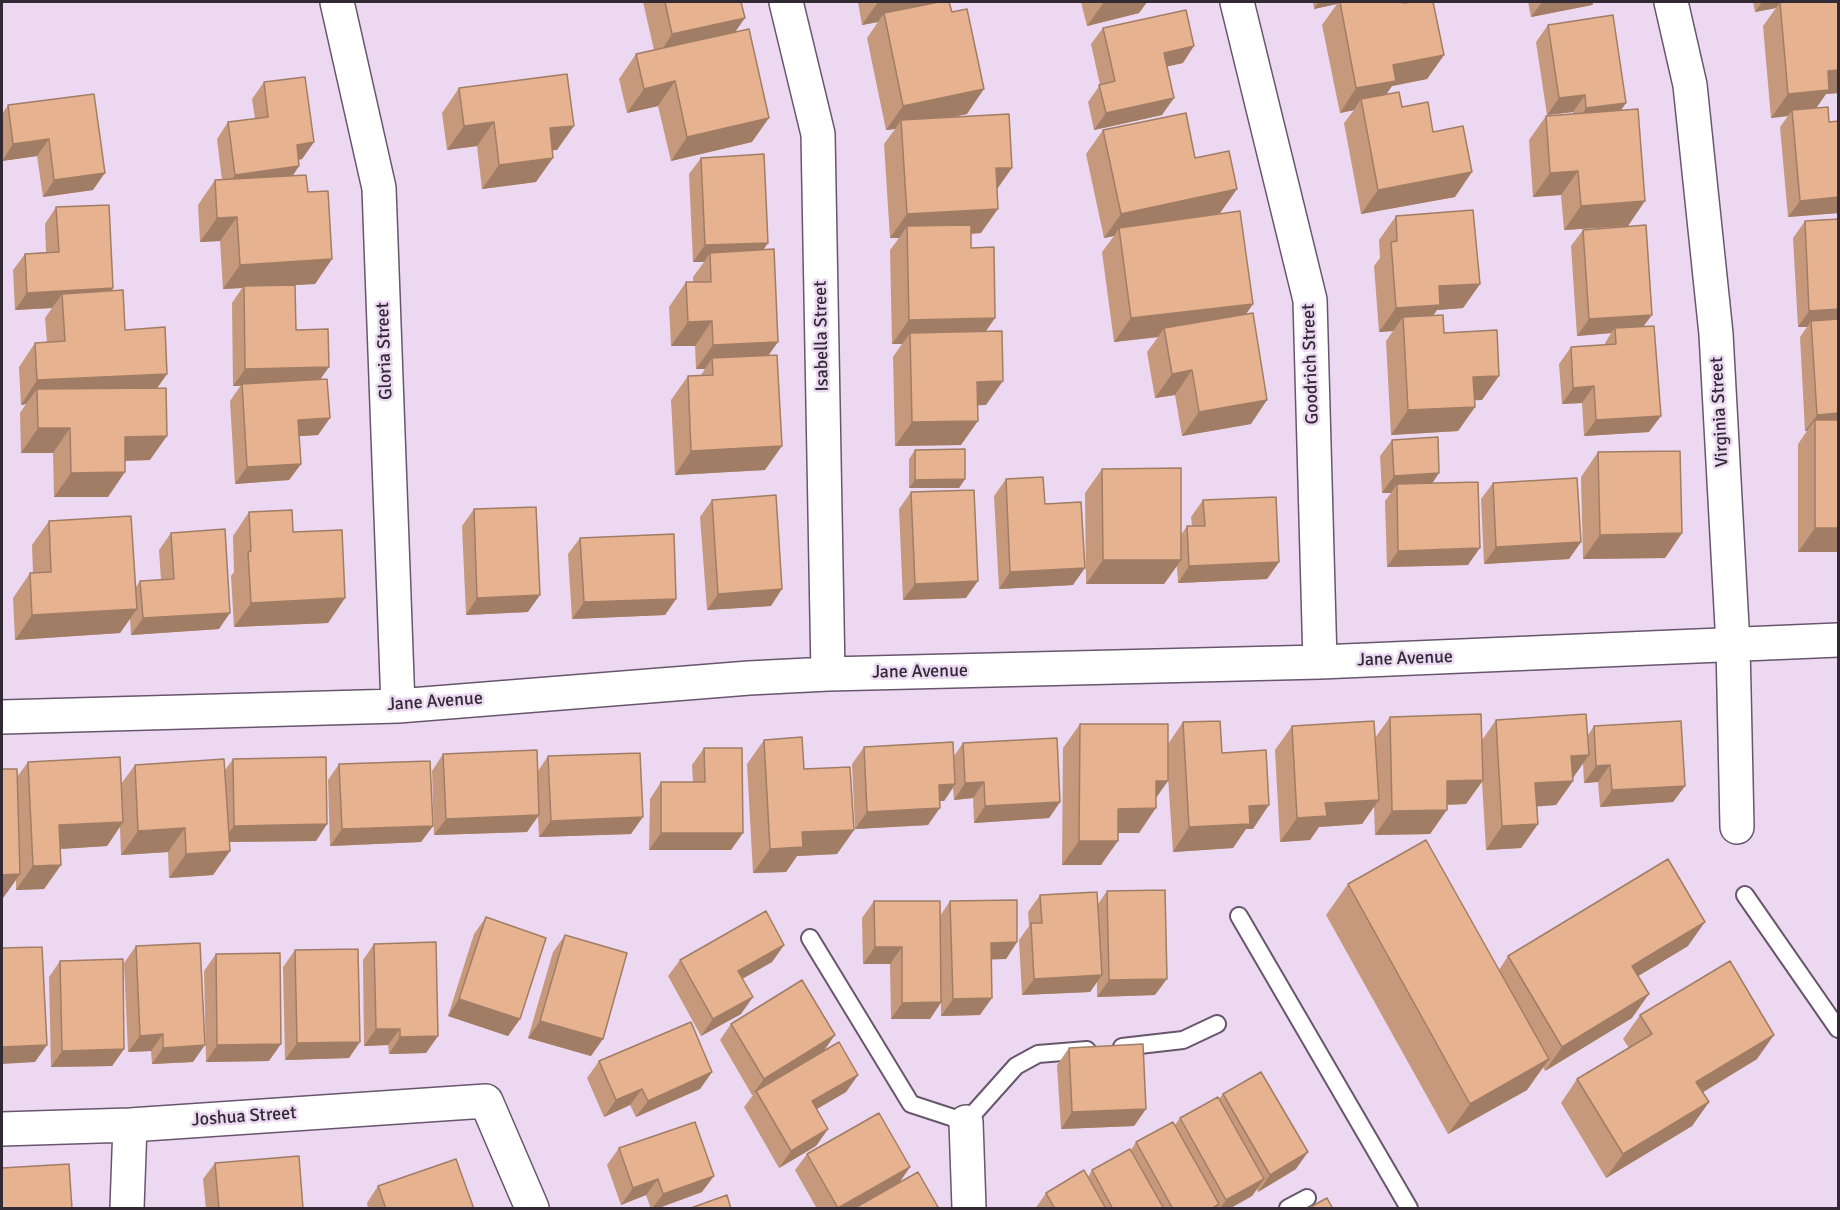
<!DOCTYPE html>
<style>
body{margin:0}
#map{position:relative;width:1840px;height:1210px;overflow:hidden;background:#edd8f2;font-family:Signika,sans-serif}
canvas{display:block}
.frame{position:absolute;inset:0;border:3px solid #312933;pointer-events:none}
</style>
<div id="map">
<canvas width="1840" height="1210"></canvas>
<div class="frame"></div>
</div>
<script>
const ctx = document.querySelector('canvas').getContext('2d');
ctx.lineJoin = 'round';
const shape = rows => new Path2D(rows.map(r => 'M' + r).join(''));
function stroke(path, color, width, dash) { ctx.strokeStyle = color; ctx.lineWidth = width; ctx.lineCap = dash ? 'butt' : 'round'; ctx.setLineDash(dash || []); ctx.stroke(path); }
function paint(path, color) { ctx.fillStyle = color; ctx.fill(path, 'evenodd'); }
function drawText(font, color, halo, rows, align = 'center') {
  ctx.font = font + ' Signika,sans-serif'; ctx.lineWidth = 5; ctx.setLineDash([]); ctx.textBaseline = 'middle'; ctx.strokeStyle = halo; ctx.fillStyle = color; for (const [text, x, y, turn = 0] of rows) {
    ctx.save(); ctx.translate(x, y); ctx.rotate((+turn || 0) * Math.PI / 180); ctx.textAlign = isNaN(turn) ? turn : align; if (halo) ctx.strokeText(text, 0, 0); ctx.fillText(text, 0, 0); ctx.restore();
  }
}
const lane = shape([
 [1745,895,1838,1029],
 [1239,916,1409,1208],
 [810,938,911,1104,966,1122,1016,1066,1038,1054,1087,1050],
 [1122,1047,1183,1040,1217,1024],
 [1288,1208,1307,1198]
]);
const street = shape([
 [337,2,379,188,398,706],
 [786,2,818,134,828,674],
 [1237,2,1310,300,1320,662],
 [1671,2,1690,85,1716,334,1733,645,1737,827],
 [2,717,398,706,749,678,828,674,1320,662,1838,640],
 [966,1122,969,1208],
 [2,1129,130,1125,486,1101,532,1208],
 [127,1208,130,1125]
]);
stroke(lane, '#68566d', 20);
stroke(street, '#68566d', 36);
stroke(lane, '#fff', 16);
stroke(street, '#fff', 33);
paint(shape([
 [643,2,741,2,736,32,752,142,671,161,658,106,627,113,619,79,636,54,654,50],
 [858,2,935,2,967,114,948,118,997,189,981,233,971,234,971,248,995,318,986,331,986,405,977,405,961,445,895,446,893,357,902,344,892,344,890,250,899,238,890,238,884,144,895,129,886,130,867,38,878,22,862,25],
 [1081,2,1147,2,1139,13,1087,26],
 [1313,2,1403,2,1444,55,1427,79,1392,86,1386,94,1433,132,1455,197,1361,214,1344,123,1354,110,1340,113,1322,25,1337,4,1314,9],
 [1528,2,1594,2,1592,5,1531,17],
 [1753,2,1839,2,1839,93,1826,94,1816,108,1839,213,1788,217,1780,127,1788,116,1771,118,1763,26,1776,8,1755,12],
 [1548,25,1626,103,1620,111,1628,226,1564,230,1561,195,1533,197,1529,140,1546,116,1573,114,1573,112,1547,115,1536,42],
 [1103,28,1183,63,1167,66,1162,115,1094,130,1088,102,1100,85,1091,44],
 [264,82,314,142,302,159,299,160,299,166,292,176,308,192,332,259,315,284,284,285,296,330,321,379,330,418,318,435,299,436,301,464,289,480,235,484,230,401,241,385,233,386,232,303,242,288,223,289,220,241,200,242,198,205,215,180,222,180,217,139,228,122,255,119,252,99],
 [459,88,557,150,552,150,536,182,482,189,477,146,447,150,442,113],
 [94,94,93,190,43,197,37,156,2,161,2,114,8,105],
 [1103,130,1195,158,1237,189,1220,213,1208,216,1253,304,1246,314,1251,424,1182,436,1175,395,1155,398,1147,352,1158,337,1114,342,1102,252,1114,236,1104,238,1086,154],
 [701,158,768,243,763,250,769,355,765,470,675,475,671,400,688,376,701,375,705,369,696,369,695,346,671,346,669,307,686,282,693,282,693,277,704,262,693,262,689,174],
 [56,207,113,288,112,291,125,330,167,374,157,388,150,460,125,461,108,497,54,497,53,453,21,453,20,413,26,404,21,405,19,367,35,343,47,342,45,318,52,308,15,310,13,270,25,254,46,252,45,224],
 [1396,216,1480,284,1463,308,1437,310,1433,316,1444,333,1482,400,1475,400,1475,407,1458,431,1391,435,1386,341,1393,331,1379,332,1374,266,1380,258,1379,240],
 [1805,221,1839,552,1798,552,1798,444,1807,431,1805,431,1800,337,1807,327,1798,327,1793,238],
 [1583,230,1644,326,1649,432,1584,436,1582,403,1562,404,1559,364,1571,347,1604,345,1611,333,1577,336,1571,246],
 [1392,440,1433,483,1468,565,1387,567,1385,501,1391,493,1382,493,1380,456],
 [915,450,965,479,959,488,909,488,909,459],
 [1598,452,1682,533,1665,558,1583,559,1581,477],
 [1102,469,1181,535,1187,526,1192,526,1191,517,1203,500,1279,562,1267,579,1178,583,1177,566,1164,584,1086,584,1085,493],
 [1006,479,1045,504,1073,585,999,589,994,496],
 [1493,483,1581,542,1569,559,1484,564,1481,499],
 [911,492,966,598,903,600,899,509],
 [712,500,771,606,707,610,700,517],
 [474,509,528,612,466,615,462,526],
 [249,512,293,532,345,598,328,623,234,627,231,576,234,572,233,536],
 [49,521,136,587,140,581,161,580,159,550,171,533,219,629,131,635,130,619,120,633,15,640,13,598,30,573,33,573,32,545],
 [580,538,676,599,665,615,572,619,568,554],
 [1390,717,1482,740,1496,720,1588,735,1594,726,1685,786,1673,802,1600,807,1598,782,1584,783,1583,763,1573,778,1573,781,1556,805,1537,806,1538,824,1521,848,1486,850,1482,782,1466,804,1447,805,1430,834,1375,835,1374,806,1362,824,1319,827,1310,840,1280,842,1275,750,1292,726,1375,738],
 [1183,722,1222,753,1253,829,1246,829,1233,848,1173,852,1168,777,1156,798,1139,833,1118,833,1101,865,1062,865,1063,748,1080,724,1168,744],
 [764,740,804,769,854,830,837,854,797,856,786,872,753,873,747,764],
 [963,743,1060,802,1049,818,974,823,973,798,954,800,953,788,944,801,939,801,928,825,855,829,852,764,864,747,954,756],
 [704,748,731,850,649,850,650,799,661,782,693,782,692,765],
 [443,754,538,771,548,756,631,834,539,837,538,816,527,832,434,835,432,771],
 [233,759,327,824,316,841,229,842,230,851,213,875,169,878,168,852,121,855,120,827,107,846,60,849,61,865,44,889,16,890,16,880,3,898,2,899,2,769,17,777,28,762,121,784,135,765,225,770],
 [339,764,433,826,421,842,330,846,328,780],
 [1348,884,1499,970,1508,956,1688,946,1638,976,1632,1018,1545,1071,1543,1067,1527,1090,1448,1134,1326,915],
 [1107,891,1155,995,1097,997,1097,982,1090,992,1022,995,1019,940,1029,926,1028,912,1040,895,1098,904],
 [874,901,940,916,950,901,1017,942,1006,959,992,959,980,1015,941,1016,941,1003,930,1019,891,1019,890,964,863,964,862,918],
 [486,917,520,1019,508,1036,448,1016,474,934],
 [565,935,591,1056,528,1038,553,952],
 [374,944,438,1036,426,1053,389,1054,388,1045,364,1046,363,960],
 [784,945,772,962,742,979,741,1014,701,1036,668,976,680,960],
 [136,946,193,1062,152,1064,151,1051,128,1052,124,963],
 [295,950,349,1058,285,1060,283,967],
 [216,954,269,1061,206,1062,204,971],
 [60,961,124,1049,112,1066,51,1067,49,977],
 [1640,1015,1757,1059,1702,1092,1709,1102,1692,1126,1606,1178,1561,1103,1577,1079,1629,1048,1623,1039],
 [731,1024,824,1051,858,1075,846,1092,817,1109,828,1129,816,1146,779,1168,744,1107,753,1095,752,1095,720,1040],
 [1069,1048,1146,1109,1134,1126,1061,1129,1057,1065],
 [599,1061,712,1072,700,1089,636,1117,630,1105,604,1117,587,1078],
 [1223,1094,1296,1169,1258,1192,1257,1189,1252,1196,1229,1209,1035,1209,1046,1193,1088,1177,1092,1170,1131,1150,1136,1142,1175,1125,1180,1118,1219,1099],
 [619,1148,702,1192,656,1209,651,1209,646,1195,621,1205,607,1165],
 [807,1154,910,1167,900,1182,936,1209,817,1209,795,1170],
 [215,1163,303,1209,206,1209,203,1179],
 [378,1186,474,1209,368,1209,367,1203]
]), '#c6997c');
paint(shape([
 [878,2,935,2,927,14,884,13,878,22,862,25],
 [1104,2,1147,2,1139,13,1087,26],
 [1319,2,1339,2,1337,4,1314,9],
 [1542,2,1594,2,1592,5,1531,17],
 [1762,2,1807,2,1780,2,1776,8,1755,12],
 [745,18,728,42,656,59,672,34],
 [1194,46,1183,63,1152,70,1164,53],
 [1444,55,1427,79,1392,86,1379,105,1361,99,1354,110,1340,113,1356,88,1393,65],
 [1839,70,1839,93,1826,94,1812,114,1792,110,1788,116,1771,118,1788,94,1828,71],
 [675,81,658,106,627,113,644,89],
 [984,89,967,114,902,127,901,120,895,129,886,130,903,106],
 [1585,95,1573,112,1547,115,1559,98],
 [1174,98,1162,115,1094,130,1106,113],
 [1626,103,1614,120,1575,125,1586,108],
 [769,118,752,142,671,161,687,137],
 [494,122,477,146,447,150,464,126],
 [574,126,557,150,533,152,550,128],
 [49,139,37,156,2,161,13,144],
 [314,142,302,159,285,162,297,145],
 [553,158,536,182,482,189,499,165],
 [299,166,288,183,224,192,235,175],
 [996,168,1012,168,995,192],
 [1578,171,1561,195,1533,197,1550,173],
 [1472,172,1455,197,1361,214,1378,190],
 [105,173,93,190,43,197,54,180],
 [1237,189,1220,213,1120,234,1119,228,1114,236,1104,238,1121,214],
 [1839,197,1839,213,1788,217,1800,201],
 [1645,201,1628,226,1564,230,1581,206],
 [998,209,981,233,907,237,907,226,899,238,890,238,907,214],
 [237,217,220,241,200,242,217,218],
 [768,243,756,260,710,253,704,262,693,262,705,245],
 [332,259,315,284,244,288,244,286,242,288,223,289,240,265],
 [1480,284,1463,308,1437,310,1423,329,1403,317,1393,331,1379,332,1396,308,1439,286],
 [113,288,102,305,62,294,52,308,15,310,27,293],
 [1253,304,1236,328,1164,328,1158,337,1114,342,1131,318],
 [1839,309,1839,325,1811,321,1807,327,1798,327,1809,311],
 [1652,315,1640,331,1615,328,1611,333,1577,336,1589,319],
 [995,318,978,342,910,333,902,344,892,344,909,320],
 [712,321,695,346,671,346,688,322],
 [778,342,761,366,712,358,705,369,696,369,713,345],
 [329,367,317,384,233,386,245,369],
 [1192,370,1175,395,1155,398,1172,374],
 [167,374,150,398,37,389,26,404,21,405,37,380],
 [1499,376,1482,400,1457,401,1473,377],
 [1003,381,986,405,960,406,977,382],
 [1594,386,1582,403,1562,404,1573,388],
 [1267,400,1251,424,1182,436,1199,412],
 [1475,407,1458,431,1391,435,1408,410],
 [1839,413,1839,429,1815,420,1807,431,1805,431,1817,415],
 [1661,416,1649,432,1584,436,1596,420],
 [330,418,318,435,286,437,298,420],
 [978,421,961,445,895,446,912,422],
 [38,428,70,428,53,453,21,453],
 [167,436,150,460,108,461,125,437],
 [782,446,765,470,675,475,691,451],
 [301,464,289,480,235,484,247,467],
 [125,472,108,497,54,497,71,473],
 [1439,473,1428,490,1397,484,1391,493,1382,493,1394,476],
 [965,479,959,488,909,488,915,480],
 [1815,528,1839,528,1839,552,1798,552],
 [1682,533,1665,558,1583,559,1600,535],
 [1581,542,1569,559,1484,564,1496,547],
 [1480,548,1468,565,1387,567,1398,551],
 [1103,560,1181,560,1164,584,1086,584],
 [1279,562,1267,579,1178,583,1189,566],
 [1085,568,1073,585,999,589,1010,572],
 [978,581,966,598,903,600,915,584],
 [782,589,771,606,707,610,718,594],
 [540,595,528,612,466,615,477,598],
 [345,598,328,623,234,627,251,603],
 [676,599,665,615,572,619,584,602],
 [137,609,120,633,15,640,32,615],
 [230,613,219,629,131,635,143,618],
 [1589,755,1572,779,1571,756],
 [1610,765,1598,782,1584,783,1596,766],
 [1483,780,1466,804,1430,805,1447,781],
 [1156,781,1168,781,1151,805],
 [1573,781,1556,805,1518,808,1535,783],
 [984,782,973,798,954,800,965,783],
 [955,784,944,801,927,801,939,785],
 [1685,786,1673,802,1600,807,1612,790],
 [1379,800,1362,824,1319,827,1310,840,1280,842,1297,818,1325,803],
 [1060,802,1049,818,974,823,985,806],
 [1269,805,1253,829,1246,829,1233,848,1173,852,1189,827,1249,806],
 [940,808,928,825,855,829,867,812],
 [1156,808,1139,833,1101,833,1118,809],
 [1447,810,1430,834,1375,835,1392,811],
 [539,815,527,832,434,835,446,819],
 [643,817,631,834,539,837,551,821],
 [123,822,107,846,42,850,59,825],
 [327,824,316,841,222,842,234,826],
 [1538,824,1521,848,1486,850,1502,826],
 [433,826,421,842,330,846,342,829],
 [185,828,168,852,121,855,138,831],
 [854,830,837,854,797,856,786,872,753,873,770,849,802,832],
 [661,833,743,833,731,850,649,850],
 [1079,841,1118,841,1101,865,1062,865],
 [230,851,213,875,169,878,186,854],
 [61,865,44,889,16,890,33,866],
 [20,874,3,898,2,899,2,875],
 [1705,922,1688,946,1615,990,1632,966],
 [1017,942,1006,959,980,960,991,943],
 [784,945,772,962,726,988,738,971],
 [875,947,902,947,890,964,863,964],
 [1102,975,1090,992,1022,995,1034,979],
 [1167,979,1155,995,1097,997,1109,980],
 [1649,994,1632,1018,1545,1071,1562,1047],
 [753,997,741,1014,701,1036,713,1019],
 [992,998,980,1015,941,1016,953,999],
 [459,999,520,1019,508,1036,448,1016],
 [941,1002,930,1019,891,1019,902,1003],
 [540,1021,603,1039,591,1056,528,1038],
 [376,1029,400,1029,388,1045,364,1046],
 [163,1034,151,1051,128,1052,140,1036],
 [835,1035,823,1052,756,1091,752,1095,764,1079],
 [1774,1035,1757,1059,1679,1107,1696,1082],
 [438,1036,426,1053,389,1054,400,1037],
 [360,1042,349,1058,285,1060,297,1043],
 [281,1044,269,1061,206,1062,217,1045],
 [47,1045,35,1062,2,1064,2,1047],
 [205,1045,193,1062,152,1064,163,1048],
 [124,1049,112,1066,51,1067,62,1051],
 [1549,1059,1527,1090,1448,1134,1470,1104],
 [712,1072,700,1089,636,1117,648,1101],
 [858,1075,846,1092,801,1118,812,1101],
 [642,1089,630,1105,604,1117,616,1100],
 [1709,1102,1692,1126,1606,1178,1623,1154],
 [1146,1109,1134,1126,1061,1129,1072,1112],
 [828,1129,816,1146,779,1168,791,1151],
 [1308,1152,1296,1169,1258,1192,1270,1175],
 [910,1167,898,1184,855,1209,838,1209],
 [714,1176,702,1192,656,1209,652,1209,663,1194],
 [658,1179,646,1195,621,1205,633,1188],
 [1264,1179,1252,1196,1229,1209,1220,1209,1226,1200]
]), '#a17d65');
const building = shape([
 [665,2,741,2,745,18,672,34,665,2],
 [939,2,949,2,952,12,967,9,984,89,903,106,884,13,939,2],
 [1340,2,1403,2,1404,3,1410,2,1433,2,1444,55,1393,65,1396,81,1356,88,1340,2],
 [1780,2,1839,2,1839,70,1828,71,1829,90,1788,94,1780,2],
 [1186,10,1194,46,1164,53,1174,98,1106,113,1099,85,1115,81,1103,28,1186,10],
 [1613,15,1626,103,1586,108,1585,95,1559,98,1548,25,1613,15],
 [749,29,769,118,687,137,675,81,644,89,636,54,749,29],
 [567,74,574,126,550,128,553,158,499,165,494,122,464,126,459,88,567,74],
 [305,77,314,142,297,145,299,166,235,175,228,122,268,117,264,82,305,77],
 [1399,92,1402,107,1428,102,1433,132,1463,126,1472,172,1378,190,1361,99,1399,92],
 [94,94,105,173,54,180,49,139,13,144,8,105,94,94],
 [1828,107,1829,122,1839,121,1839,197,1800,201,1792,110,1828,107],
 [1638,109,1645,201,1581,206,1578,171,1550,173,1546,116,1638,109],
 [1186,113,1195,158,1229,151,1237,189,1121,214,1103,130,1186,113],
 [1009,114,1012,168,996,168,998,209,907,214,901,120,1009,114],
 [764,154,768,243,705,245,701,158,764,154],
 [306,175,308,192,328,191,332,259,240,265,237,217,217,218,215,180,306,175],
 [109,205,113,288,27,293,25,254,59,252,56,207,109,205],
 [1473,210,1480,284,1439,286,1440,305,1396,308,1391,242,1397,241,1396,216,1473,210],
 [1240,211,1253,304,1131,318,1119,228,1240,211],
 [1839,219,1839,309,1809,311,1805,221,1839,219],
 [971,225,971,248,994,247,995,318,909,320,907,226,971,225],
 [1646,225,1652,315,1589,319,1583,230,1646,225],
 [774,249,778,342,713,345,712,321,688,322,686,282,711,282,710,253,774,249],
 [295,285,296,330,328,329,329,367,245,369,244,286,295,285],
 [123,290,125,330,165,327,167,374,37,380,35,343,65,341,62,294,123,290],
 [1253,313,1267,400,1199,412,1192,370,1172,374,1164,328,1253,313],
 [1443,315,1444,333,1497,330,1499,376,1473,377,1475,407,1408,410,1403,317,1443,315],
 [1839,319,1839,413,1817,415,1811,321,1839,319],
 [1654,326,1661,416,1596,420,1594,386,1573,388,1571,347,1616,344,1615,328,1654,326],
 [1002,331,1003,381,977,382,978,421,912,422,910,333,1002,331],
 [777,355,782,446,691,451,688,376,713,375,712,358,777,355],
 [327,379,330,418,298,420,301,464,247,467,242,384,327,379],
 [166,388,167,436,125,437,125,472,71,473,70,428,38,428,37,389,166,388],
 [1815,420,1839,420,1839,528,1815,528,1815,420],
 [1438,437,1439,473,1394,476,1392,440,1438,437],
 [965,449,965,479,915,480,915,450,965,449],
 [1680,451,1682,533,1600,535,1598,452,1680,451],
 [1181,468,1181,560,1103,560,1102,469,1181,468],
 [1043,477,1045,504,1081,502,1085,568,1010,572,1006,479,1043,477],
 [1577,478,1581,542,1496,547,1493,483,1577,478],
 [1478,482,1480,548,1398,551,1397,484,1478,482],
 [974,490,978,581,915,584,911,492,974,490],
 [776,495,782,589,718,594,712,500,776,495],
 [1276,497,1279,562,1189,566,1187,526,1205,526,1203,500,1276,497],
 [536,507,540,595,477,598,474,509,536,507],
 [292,510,293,532,342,530,345,598,251,603,248,552,251,551,249,512,292,510],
 [131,516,137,609,32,615,30,573,51,572,49,521,131,516],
 [225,529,230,613,143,618,140,581,174,579,171,533,225,529],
 [674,534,676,599,584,602,580,538,674,534],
 [1481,714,1483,780,1447,781,1447,810,1392,811,1390,717,1481,714],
 [1586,714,1589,755,1571,756,1573,781,1535,783,1538,824,1502,826,1496,720,1586,714],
 [1220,721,1222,753,1266,750,1269,805,1249,806,1250,824,1189,827,1183,722,1220,721],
 [1374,721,1379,800,1325,803,1327,816,1297,818,1292,726,1374,721],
 [1681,721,1685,786,1612,790,1610,765,1596,766,1594,726,1681,721],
 [1080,724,1168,724,1168,781,1156,781,1156,808,1118,809,1118,841,1079,841,1080,724],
 [802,737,804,769,850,767,854,830,802,832,803,847,770,849,764,740,802,737],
 [1057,738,1060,802,985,806,984,782,965,783,963,743,1057,738],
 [953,742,955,784,939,785,940,808,867,812,864,747,953,742],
 [704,748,742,748,743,833,661,833,661,782,705,782,704,748],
 [537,750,539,815,446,819,443,754,537,750],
 [640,753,643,817,551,821,548,756,640,753],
 [120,757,123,822,59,825,61,865,33,866,28,762,120,757],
 [326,757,327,824,234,826,233,759,326,757],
 [224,759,230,851,186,854,185,828,138,831,135,765,224,759],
 [430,761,433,826,342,829,339,764,430,761],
 [2,769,17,769,20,874,2,875,2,769],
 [1426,840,1549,1059,1470,1104,1348,884,1426,840],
 [1668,859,1705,922,1632,966,1649,994,1562,1047,1508,956,1668,859],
 [1165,890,1167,979,1109,980,1107,891,1165,890],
 [1097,892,1102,975,1034,979,1031,923,1042,923,1040,895,1097,892],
 [1017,900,1017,942,991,943,992,998,953,999,950,901,1017,900],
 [874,901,940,901,941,1002,902,1003,902,947,875,947,874,901],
 [766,911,784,945,738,971,753,997,713,1019,680,960,766,911],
 [486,917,546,938,520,1019,459,999,486,917],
 [565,935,627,953,603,1039,540,1021,565,935],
 [436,942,438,1036,400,1037,400,1029,376,1029,374,944,436,942],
 [200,943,205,1045,163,1048,163,1034,140,1036,136,946,200,943],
 [42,947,47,1045,2,1047,2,948,42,947],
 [358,949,360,1042,297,1043,295,950,358,949],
 [280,953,281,1044,217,1045,216,954,280,953],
 [123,959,124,1049,62,1051,60,961,123,959],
 [1730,961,1774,1035,1696,1082,1709,1102,1623,1154,1577,1079,1652,1034,1640,1015,1730,961],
 [802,980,835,1035,764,1079,731,1024,802,980],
 [691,1022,712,1072,648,1101,642,1089,616,1100,599,1061,691,1022],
 [839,1042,858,1075,812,1101,828,1129,791,1151,756,1091,839,1042],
 [1143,1044,1146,1109,1072,1112,1069,1048,1143,1044],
 [1261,1072,1308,1152,1270,1175,1223,1094,1261,1072],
 [1218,1097,1264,1179,1226,1200,1180,1118,1218,1097],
 [879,1113,910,1167,838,1208,807,1154,879,1113],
 [695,1122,714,1176,663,1194,658,1179,633,1188,619,1148,695,1122],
 [1173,1122,1219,1204,1211,1209,1173,1209,1136,1142,1173,1122],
 [1130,1149,1164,1209,1113,1209,1092,1170,1130,1149],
 [299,1156,303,1209,219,1209,215,1163,299,1156],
 [456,1159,474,1209,386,1209,378,1186,456,1159],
 [69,1164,72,1209,2,1209,2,1168,69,1164],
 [1084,1170,1106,1209,1055,1209,1046,1193,1084,1170],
 [918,1172,938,1207,934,1209,853,1209,918,1172],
 [727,1195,731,1209,688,1209,727,1195],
 [1327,1198,1333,1209,1307,1209,1327,1198]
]);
paint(building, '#e6b290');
stroke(building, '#a17d65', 1.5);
drawText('18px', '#312933', '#edd8f2', [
 ["Isabella Street",822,336,-91],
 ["Gloria Street",385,351,-92],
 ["Goodrich Street",1311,364,-92],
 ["Virginia Street",1720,412,-93],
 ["Jane Avenue",1405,659,-2],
 ["Jane Avenue",920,672,-1],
 ["Jane Avenue",435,702,-4],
 ["Joshua Street",244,1117,-4]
]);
</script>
